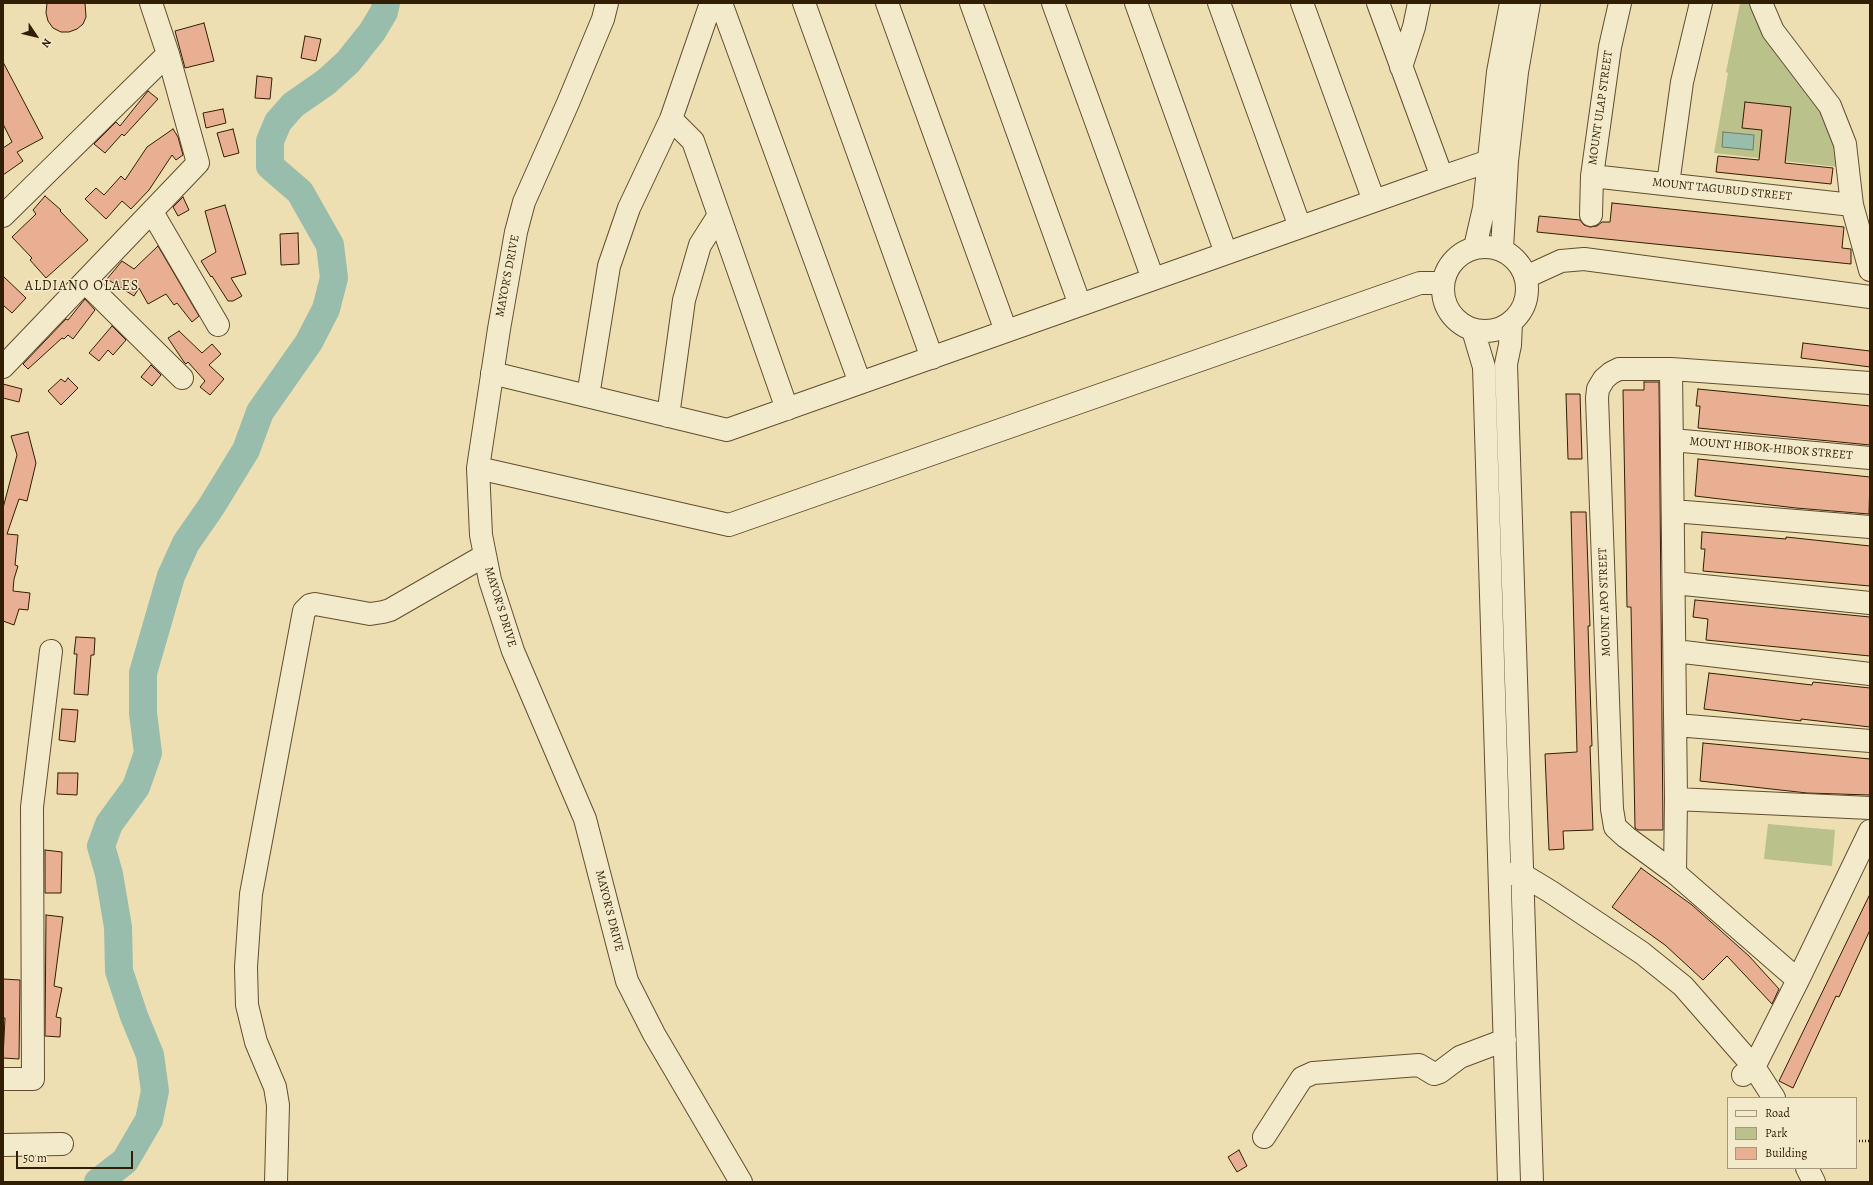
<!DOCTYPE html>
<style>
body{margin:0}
#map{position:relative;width:1873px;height:1185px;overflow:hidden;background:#eddfb1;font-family:Alegreya,serif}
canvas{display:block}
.frame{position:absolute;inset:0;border:4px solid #321e03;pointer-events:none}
.legend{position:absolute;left:1727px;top:1097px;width:130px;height:72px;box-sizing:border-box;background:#f3eacc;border:1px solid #a6987c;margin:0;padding:5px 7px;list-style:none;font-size:12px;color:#321e03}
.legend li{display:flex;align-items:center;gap:8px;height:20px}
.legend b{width:20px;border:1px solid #a6987c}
.north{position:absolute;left:16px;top:16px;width:40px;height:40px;-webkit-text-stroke:3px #f3eacc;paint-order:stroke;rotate:125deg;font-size:11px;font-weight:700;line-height:16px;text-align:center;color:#321e03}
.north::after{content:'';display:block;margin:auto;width:14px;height:18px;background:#321e03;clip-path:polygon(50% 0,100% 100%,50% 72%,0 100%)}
.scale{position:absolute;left:16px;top:1151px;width:117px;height:18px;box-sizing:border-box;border:2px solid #321e03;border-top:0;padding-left:5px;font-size:12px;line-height:14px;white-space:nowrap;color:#321e03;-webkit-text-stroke:3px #f3eacc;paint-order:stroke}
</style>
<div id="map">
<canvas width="1873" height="1185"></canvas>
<div class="frame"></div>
<ul class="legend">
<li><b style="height:5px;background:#f3eacc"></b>Road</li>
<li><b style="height:11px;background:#bac18a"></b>Park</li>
<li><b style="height:11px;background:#e8af92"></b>Building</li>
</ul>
<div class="north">N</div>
<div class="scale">50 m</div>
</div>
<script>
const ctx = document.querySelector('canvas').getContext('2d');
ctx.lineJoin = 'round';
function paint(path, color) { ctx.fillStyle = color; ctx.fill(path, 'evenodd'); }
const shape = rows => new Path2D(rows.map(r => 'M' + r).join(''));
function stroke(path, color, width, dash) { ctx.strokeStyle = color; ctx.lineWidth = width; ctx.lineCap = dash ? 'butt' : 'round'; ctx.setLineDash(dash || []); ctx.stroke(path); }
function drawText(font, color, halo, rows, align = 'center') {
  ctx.font = font + ' Alegreya,serif'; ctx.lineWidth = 3; ctx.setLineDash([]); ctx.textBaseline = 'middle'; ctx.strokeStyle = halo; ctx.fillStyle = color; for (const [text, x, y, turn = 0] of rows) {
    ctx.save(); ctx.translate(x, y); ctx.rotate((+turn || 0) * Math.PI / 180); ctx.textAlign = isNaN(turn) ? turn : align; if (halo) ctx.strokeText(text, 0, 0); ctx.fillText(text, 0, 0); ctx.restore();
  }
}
paint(shape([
 [1740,3,1752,3,1783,64,1813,95,1833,129,1838,167,1714,153,1728,73,1726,72],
 [1768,824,1835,830,1832,866,1764,859]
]), '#bac18a');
const water = shape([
 [1723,132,1754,135,1753,150,1722,147,1723,132]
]);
paint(water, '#99bdac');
stroke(water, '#707d68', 1);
stroke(shape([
 [98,1182,125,1161,149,1120,155,1091,150,1055,134,1016,119,971,118,927,109,874,101,846,109,824,136,787,148,753,143,713,143,673,171,576,186,543,211,507,246,450,260,412,309,342,326,309,334,278,330,245,300,192,270,166,270,141,278,122,293,105,326,82,348,62,372,32,384,12,386,3]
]), '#99bdac', 28);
const building = shape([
 [47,3,85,3,86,17,83,24,77,29,69,32,61,32,53,28,48,21,46,13,47,3],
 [204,23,214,61,185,68,175,31,204,23],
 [305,36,321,39,316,61,301,58,305,36],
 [3,62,43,138,17,152,23,161,3,175,3,148,12,142,3,124,3,62],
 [257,76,272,78,270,99,255,98,257,76],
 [148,91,158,99,124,136,122,134,105,153,94,144,116,122,120,126,148,91],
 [1745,102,1791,107,1785,163,1833,168,1831,184,1716,172,1718,156,1759,160,1762,130,1742,128,1745,102],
 [223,109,226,123,206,128,203,113,223,109],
 [173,129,178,137,183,155,176,160,172,155,149,190,131,209,122,201,106,219,85,199,96,188,104,195,121,176,125,180,147,147,173,129],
 [233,129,239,153,224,157,217,133,233,129],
 [45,196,61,210,60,211,88,240,46,278,30,260,32,258,12,237,36,214,33,210,45,196],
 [183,197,189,210,178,216,173,207,183,197],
 [1612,203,1844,227,1842,248,1851,249,1851,264,1537,232,1539,216,1580,220,1584,225,1590,227,1597,226,1602,222,1610,222,1612,203],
 [225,205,246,274,231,278,242,296,233,301,228,301,212,276,211,277,201,261,216,252,205,211,225,205],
 [298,233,299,264,281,265,280,234,298,233],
 [158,246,199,316,192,322,177,303,174,305,166,294,148,304,139,288,134,296,107,279,122,261,134,269,158,246],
 [3,276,26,298,12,313,3,305,3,276],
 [85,299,95,310,73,339,68,335,64,339,62,338,28,369,23,364,66,319,68,320,85,299],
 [112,326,126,340,113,355,108,350,99,361,89,353,112,326],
 [179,331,202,353,212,344,221,354,209,365,224,379,210,395,200,387,205,381,188,362,186,364,184,362,168,338,179,331],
 [1803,343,1870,351,1870,367,1801,358,1803,343],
 [151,365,161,375,152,386,141,377,151,365],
 [68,378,78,388,61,405,48,391,61,379,65,382,68,378],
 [1644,382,1659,382,1663,830,1638,830,1635,828,1631,607,1627,607,1623,390,1644,390,1644,382],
 [3,384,22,389,19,402,3,398,3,384],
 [1698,389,1870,406,1870,445,1698,428,1700,406,1696,406,1698,389],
 [1566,394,1580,394,1582,459,1568,459,1566,394],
 [28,432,36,463,27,501,19,499,7,534,18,535,15,565,18,566,14,579,13,591,30,593,28,610,19,609,14,625,3,621,3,508,17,455,11,436,28,432],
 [1698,459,1870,477,1869,514,1796,508,1695,496,1698,459],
 [1571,512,1586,512,1590,626,1588,626,1592,746,1590,746,1593,830,1563,831,1564,849,1549,850,1545,754,1577,752,1571,512],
 [1702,532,1786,539,1786,537,1870,546,1870,586,1703,571,1705,549,1701,549,1702,532],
 [1695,600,1870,617,1870,656,1706,640,1708,619,1693,617,1695,600],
 [76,637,95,638,94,655,91,655,88,695,74,694,77,654,74,654,76,637],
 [1709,673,1812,685,1813,682,1870,688,1870,727,1801,719,1801,721,1704,709,1709,673],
 [62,709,78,710,75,742,59,740,62,709],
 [1703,743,1870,759,1870,795,1807,793,1700,781,1703,743],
 [58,773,78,773,77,795,57,794,58,773],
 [45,850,62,852,61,893,45,893,45,850],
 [1641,868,1692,905,1749,956,1779,989,1772,1004,1727,956,1703,980,1665,945,1612,907,1641,868],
 [1870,894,1870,930,1839,997,1836,996,1793,1088,1779,1081,1870,894],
 [46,915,63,917,54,986,62,988,56,1017,61,1018,60,1037,45,1036,46,915],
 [3,979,20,980,19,1059,3,1058,5,1018,3,1018,3,979],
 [1239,1150,1247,1166,1237,1172,1228,1157,1239,1150]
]);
paint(building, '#e8af92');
stroke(building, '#321e03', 1);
const minor = shape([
 [607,3,603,19,568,103,524,202,516,232,499,329,478,468,481,535,490,580,513,651,585,819,627,981,654,1034,741,1182],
 [721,3,860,383],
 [804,3,932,358],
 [887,3,1006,331],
 [971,3,1080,305],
 [1053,3,1153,279],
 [1136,3,1226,253],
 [1219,3,1300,227],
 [1302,3,1374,201],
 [1378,3,1442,177],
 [1761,3,1773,31,1830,106,1845,144,1852,205,1870,270],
 [1401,67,1414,27,1419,3],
 [671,119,693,141,787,409],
 [1592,176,1852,205],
 [1668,184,1682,82,1701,3],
 [152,212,218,325],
 [1591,215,1592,176,1610,47,1620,3],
 [3,216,168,54],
 '1443 289a42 42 0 1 1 84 0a42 42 0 1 1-84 0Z',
 [1475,247,1484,208,1498,72,1511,3],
 [1502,249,1507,161,1517,72,1529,3],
 [1526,277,1561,261,1584,259,1870,297],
 [85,282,182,378],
 [1511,322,1510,345,1506,364,1532,1182],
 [1473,330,1484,367,1509,1182],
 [3,367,198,163,168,54,151,3],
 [1671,369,1676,799,1675,873],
 [492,373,727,430,1442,177,1489,161,1507,161],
 [588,396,609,266,629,208,671,119,711,3],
 [668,416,684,300,700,245,719,215],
 [1672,440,1870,458],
 [478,468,729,525,1420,283,1443,283],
 [1673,511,1870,527],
 [1674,583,1870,603],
 [1675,651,1870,674],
 [1676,725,1870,741],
 [1676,799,1870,808],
 [1512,874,1523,875,1551,892,1642,953,1683,986,1754,1067,1774,1098],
 [1798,980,1675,873,1626,837,1615,827,1612,809,1597,398,1598,389,1604,379,1611,373,1619,369,1671,369,1870,383],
 [1743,1075,1754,1067,1798,980,1870,831],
 [3,1079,33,1079,32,807,51,651],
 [1264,1137,1302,1078,1313,1073,1419,1065,1434,1074,1440,1072,1460,1057,1505,1040],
 [3,1145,62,1144],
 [1807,1168,1814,1182],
 [276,1182,278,1105,275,1087,256,1042,247,1005,246,967,251,894,304,611,310,605,315,604,370,614,383,612,390,610,484,556]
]);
stroke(minor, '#614e2e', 24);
stroke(shape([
 [1856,1141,1870,1141]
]), '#321e03', 2.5, [1, 2]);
stroke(minor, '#f3eacc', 22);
drawText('12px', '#321e03', '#f3eacc', [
 ["MOUNT ULAP STREET",1601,108,-82],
 ["MOUNT TAGUBUD STREET",1722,190,6],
 ["MAYOR'S DRIVE",508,276,-79],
 ["MOUNT HIBOK-HIBOK STREET",1771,449,5],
 ["MOUNT APO STREET",1605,602,-92],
 ["MAYOR'S DRIVE",500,607,73],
 ["MAYOR'S DRIVE",609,911,76]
]);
ctx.letterSpacing = '1px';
drawText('14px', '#321e03', '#f3eacc', [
 ["ALDIANO OLAES",82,287]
]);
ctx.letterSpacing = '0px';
</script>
